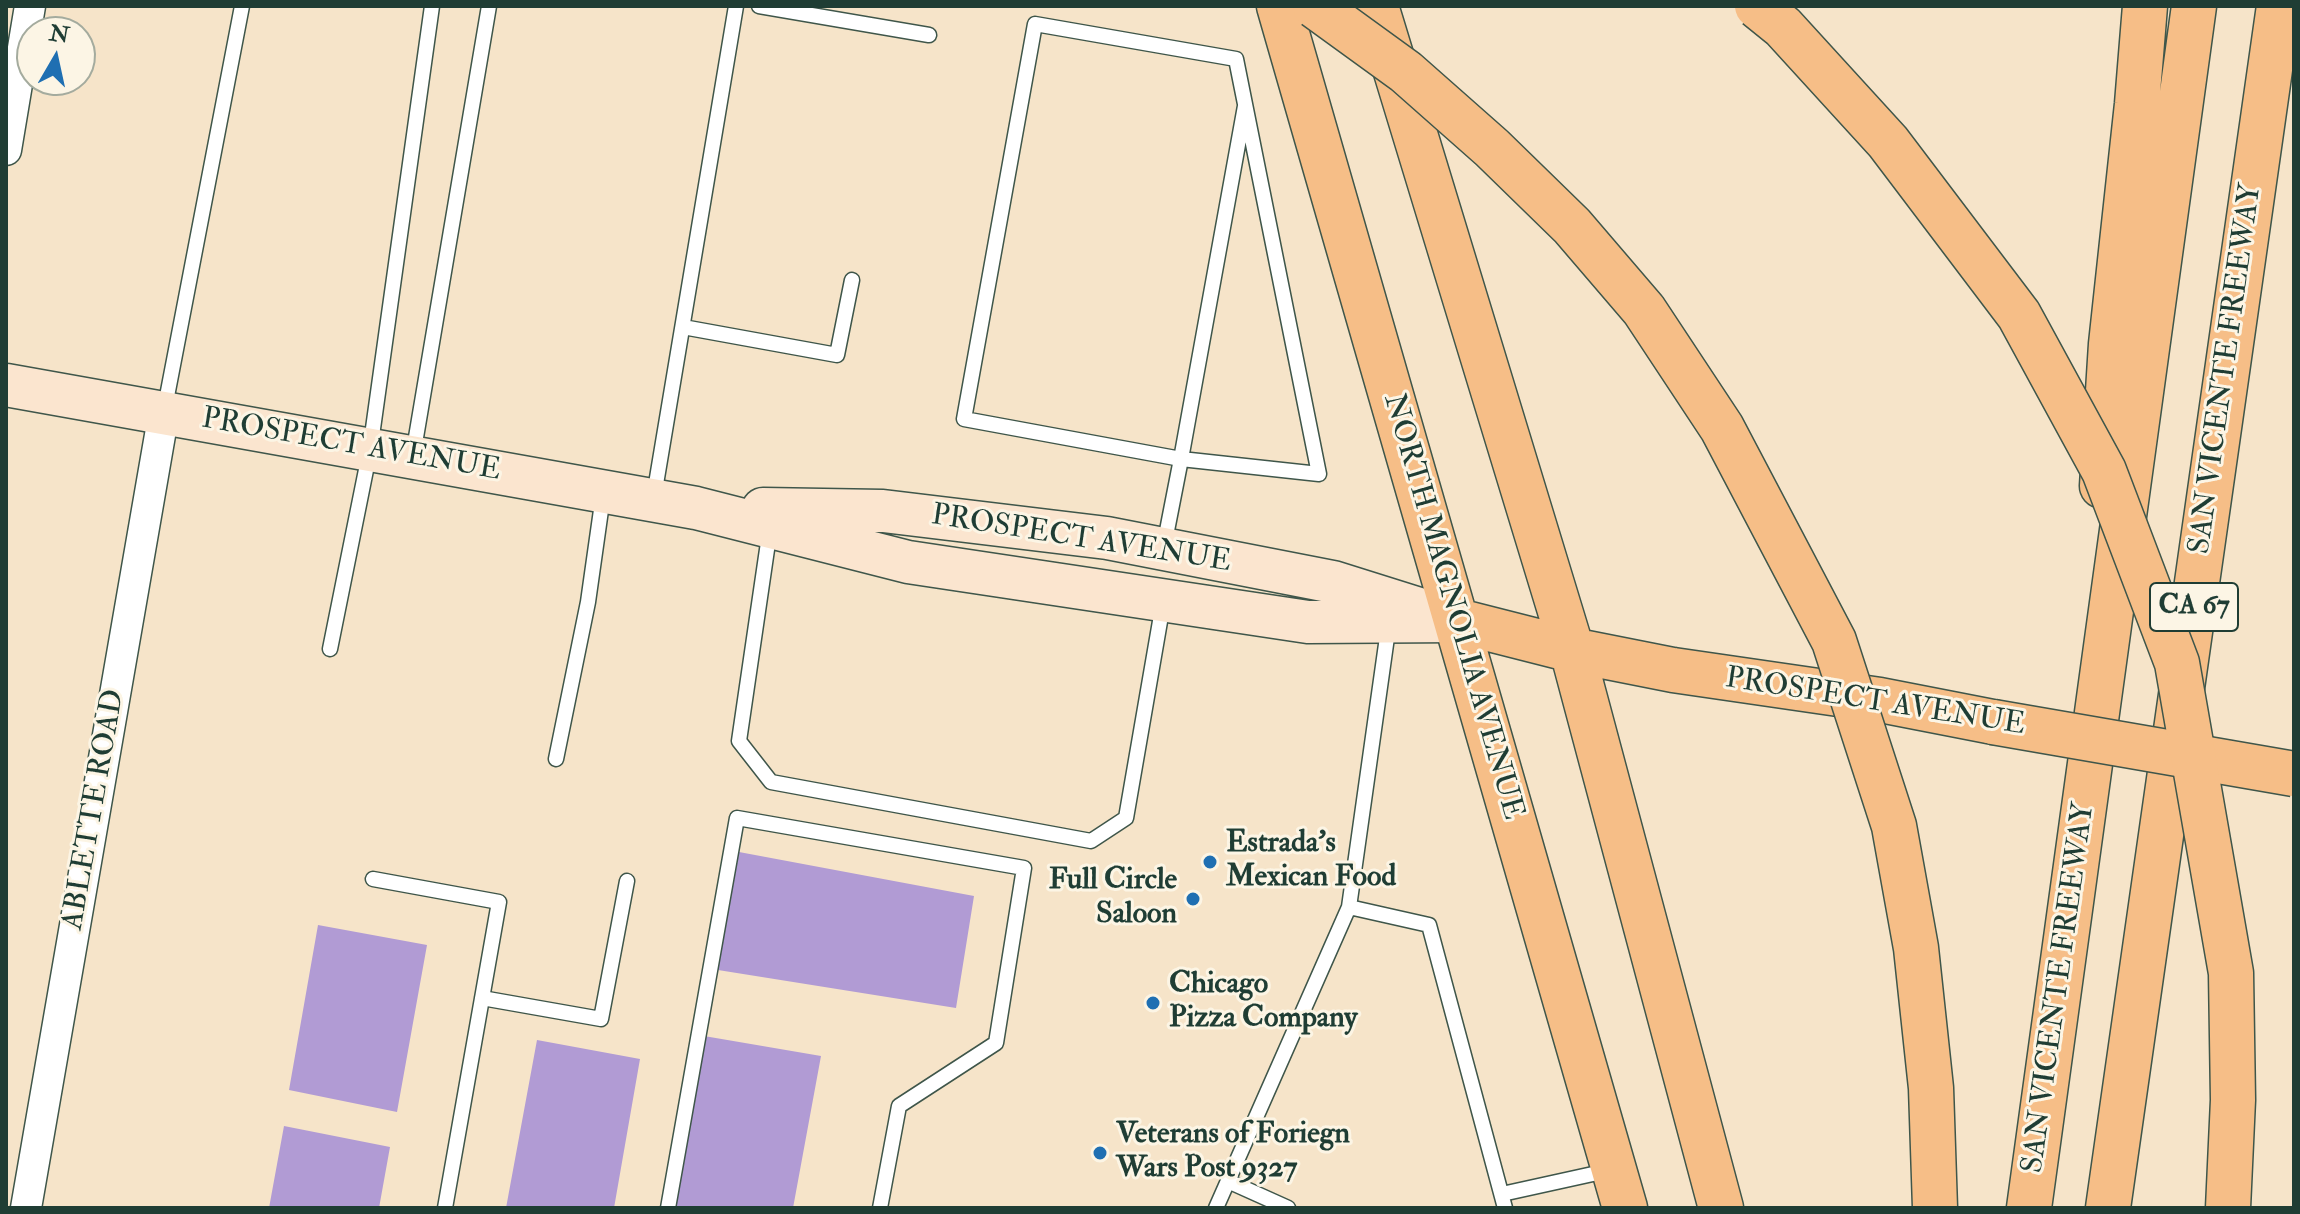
<!DOCTYPE html>
<style>
body{margin:0}
#map{position:relative;width:2300px;height:1214px;overflow:hidden;background:#f6e4c9;font-family:"IM FELL Double Pica",serif}
canvas{display:block}
.frame{position:absolute;inset:0;border:8px solid #1f3d34;pointer-events:none}
.north{position:absolute;left:16px;top:16px;width:80px;height:80px;box-sizing:border-box;background:#fcf5e5;border:2px solid #a4ab9e;border-radius:50%;rotate:9deg;font-size:22px;font-weight:700;line-height:32px;text-align:center;color:#1f3d34}
.north::after{content:'';display:block;margin:auto;width:28px;height:36px;background:#1f6fb2;clip-path:polygon(50% 0,100% 100%,50% 72%,0 100%)}
</style>
<div id="map">
<canvas width="2300" height="1214"></canvas>
<div class="frame"></div>
<div class="north">N</div>
</div>
<script>
const ctx = document.querySelector('canvas').getContext('2d');
ctx.lineJoin = 'round';
function paint(path, color) { ctx.fillStyle = color; ctx.fill(path, 'evenodd'); }
const shape = rows => new Path2D(rows.map(r => 'M' + r).join(''));
function stroke(path, color, width, dash) { ctx.strokeStyle = color; ctx.lineWidth = width; ctx.lineCap = dash ? 'butt' : 'round'; ctx.setLineDash(dash || []); ctx.stroke(path); }
function drawText(font, color, halo, rows, align = 'center') {
  ctx.font = font + ' "IM FELL Double Pica",serif'; ctx.lineWidth = 6; ctx.setLineDash([]); ctx.textBaseline = 'middle'; ctx.strokeStyle = halo; ctx.fillStyle = color; for (const [text, x, y, turn = 0] of rows) {
    ctx.save(); ctx.translate(x, y); ctx.rotate((+turn || 0) * Math.PI / 180); ctx.textAlign = isNaN(turn) ? turn : align; if (halo) ctx.strokeText(text, 0, 0); ctx.fillText(text, 0, 0); ctx.restore();
  }
}
paint(shape([
 [739,852,974,896,956,1008,718,970],
 [318,925,427,945,397,1112,289,1090],
 [704,1036,821,1056,793,1208,673,1208],
 [537,1040,640,1059,614,1208,506,1208],
 [284,1126,390,1147,379,1208,269,1208]
]), '#b19bd4');
const service = shape([
 [759,6,929,35],
 [683,327,837,355,852,280],
 [164,412,242,6],
 [413,455,489,6],
 [654,496,736,6],
 [770,529,739,741,771,782,1091,841,1126,818,1163,604],
 [1164,546,1181,459,964,419,1035,24,1236,59,1319,474,1181,459,1245,106],
 [330,649,370,450,432,6],
 [556,759,588,602,603,496],
 [373,879,499,902,445,1208],
 [1349,907,1429,925,1505,1208],
 [482,998,601,1019,627,881],
 [1228,1181,1288,1208],
 [1502,1194,1611,1170],
 [668,1208,737,818,1024,868,996,1043,899,1106,880,1208],
 [1216,1208,1349,907,1389,623]
]);
const minor = shape([
 [6,150,30,6],
 [26,1208,164,412]
]);
const secondary = shape([
 [6,385,696,508,908,562,1308,622,1458,621],
 [763,509,883,511,1107,538,1333,582,1419,609]
]);
const primary = shape([
 [1279,6,1625,1208],
 [1376,6,1572,650,1721,1208],
 [1458,621,1572,650,1673,670,1880,700,1993,722]
]);
const motorway = shape([
 [2102,486,2111,344,2137,104,2145,6],
 [2029,1208,2194,6],
 [2108,1208,2279,6]
]);
stroke(service, '#3f564a', 17);
stroke(minor, '#3f564a', 33);
stroke(secondary, '#3f564a', 45);
stroke(primary, '#3f564a', 47);
stroke(motorway, '#3f564a', 47);
stroke(service, '#fff', 14);
stroke(minor, '#fff', 30);
stroke(secondary, '#fbe5cf', 42);
stroke(primary, '#f6be87', 44);
stroke(motorway, '#f6be87', 44);
const primaryBridge = shape([
 [1993,722,2294,774]
]);
const motorwayBridge = shape([
 [1315,6,1406,72,1492,148,1572,226,1644,310,1722,428,1834,641,1894,826,1916,948,1931,1088,1935,1208],
 [1757,6,1783,27,1888,142,2019,315,2104,471,2177,663,2231,973,2233,1100,2228,1208]
]);
stroke(primaryBridge, '#3f564a', 47, []);
stroke(motorwayBridge, '#3f564a', 47, []);
stroke(primaryBridge, '#f6be87', 44);
stroke(motorwayBridge, '#f6be87', 44);
for (const [x, y, r, color] of [
 [1210,862,8,"#1f6fb2"],
 [1193,899,8,"#1f6fb2"],
 [1153,1003,8,"#1f6fb2"],
 [1100,1153,8,"#1f6fb2"]
]) { const dot = new Path2D(); dot.arc(x, y, r, 0, 2 * Math.PI); ctx.fillStyle = color; ctx.fill(dot); stroke(dot, '#fcf5e5', 3); }
for (const [x, y, w] of [
 [2194,607,88]
]) { const box = new Path2D(); box.roundRect(x - w / 2, y - 24, w, 48, 6); ctx.fillStyle = '#fcf5e5'; ctx.fill(box); stroke(box, '#1f3d34', 2); }
drawText('bold 28px', '#1f3d34', null, [
 ["CA 67",2194,607]
]);
drawText('30px', '#1f3d34', '#fcf5e5', [
 ["SAN VICENTE FREEWAY",2227,369,-82],
 ["PROSPECT AVENUE",351,446,10],
 ["PROSPECT AVENUE",1081,540,9],
 ["NORTH MAGNOLIA AVENUE",1452,607,74],
 ["PROSPECT AVENUE",1875,703,9],
 ["ABLETTE ROAD",95,810,-80],
 ["SAN VICENTE FREEWAY",2060,988,-82]
]);
drawText('bold 30px', '#1f3d34', '#fcf5e5', [
 ["Estrada's",1226,845],
 ["Mexican Food",1226,879],
 ["Full Circle",1177,882,"right"],
 ["Saloon",1177,916,"right"],
 ["Chicago",1169,986],
 ["Pizza Company",1169,1020],
 ["Veterans of Foriegn",1116,1136],
 ["Wars Post 9327",1116,1170]
], 'left');
</script>
